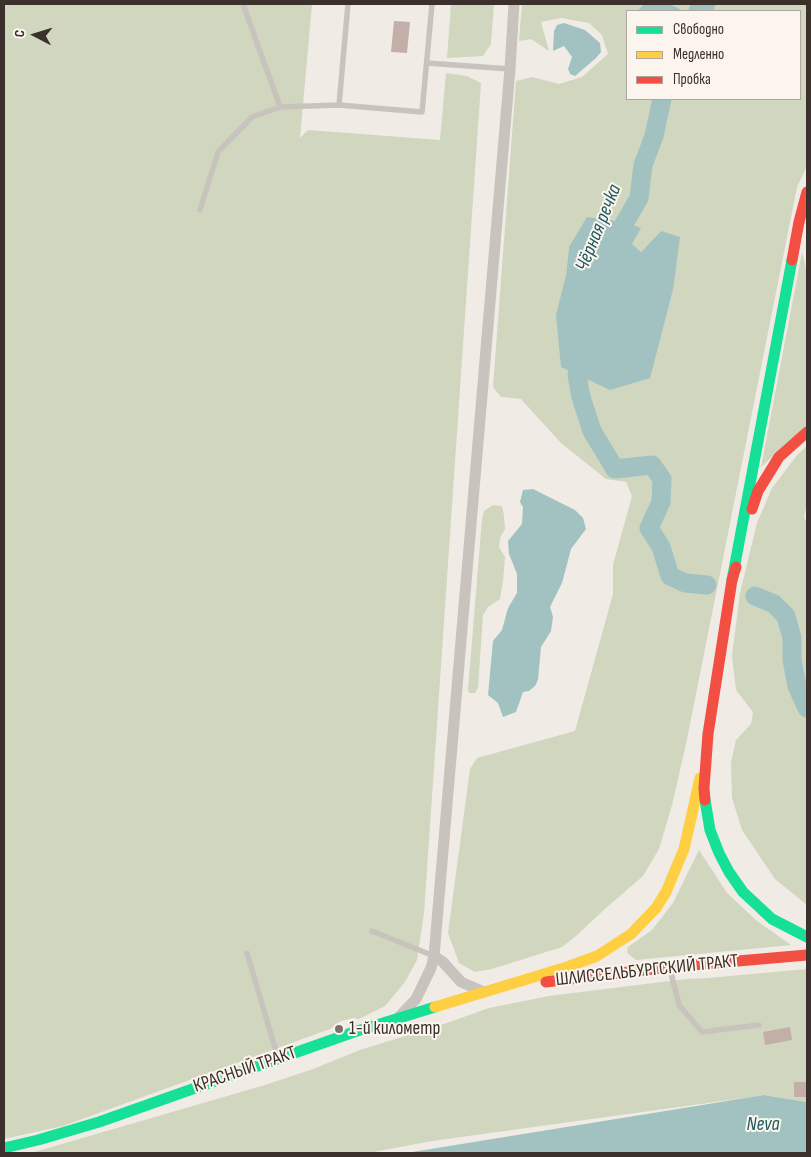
<!DOCTYPE html>
<meta charset="utf-8">
<style>
body{margin:0}
#map{position:relative;width:811px;height:1157px;overflow:hidden;background:#f0ebe5;font-family:"Sofia Sans Condensed",sans-serif}
canvas{display:block}
.frame{position:absolute;inset:0;border:5px solid #3b302b;pointer-events:none}
.legend{position:absolute;left:626px;top:10px;width:175px;height:90px;box-sizing:border-box;background:#fbf5ee;border:1px solid #aea6a0;margin:0;padding:6px 9px;list-style:none;font-size:15px;color:#3b302b}
.legend li{display:flex;align-items:center;gap:10px;height:25px}
.legend b{width:25px;border:1px solid #aea6a0}
.north{position:absolute;left:10px;top:10px;width:50px;height:50px;-webkit-text-stroke:4px #fbf5ee;paint-order:stroke;rotate:275deg;font-size:14px;font-weight:700;line-height:20px;text-align:center;color:#3b302b}
.north::after{content:'';display:block;margin:auto;width:18px;height:22px;background:#3b302b;clip-path:polygon(50% 0,100% 100%,50% 72%,0 100%)}
</style>
<div id="map">
<canvas width="811" height="1157"></canvas>
<div class="frame"></div>
<ul class="legend">
<li><b style="height:6px;background:#16e098"></b>Свободно</li>
<li><b style="height:6px;background:#ffcf43"></b>Медленно</li>
<li><b style="height:6px;background:#f24e42"></b>Пробка</li>
</ul>
<div class="north">С</div>
</div>
<script>
const ctx = document.querySelector('canvas').getContext('2d');
ctx.lineJoin = 'round';
function paint(path, color) { ctx.fillStyle = color; ctx.fill(path, 'evenodd'); }
const shape = rows => new Path2D(rows.map(r => 'M' + r).join(''));
function stroke(path, color, width, dash) { ctx.strokeStyle = color; ctx.lineWidth = width; ctx.lineCap = dash ? 'butt' : 'round'; ctx.setLineDash(dash || []); ctx.stroke(path); }
function drawText(font, color, halo, rows, align = 'center') {
  ctx.font = font + ' "Sofia Sans Condensed",sans-serif'; ctx.lineWidth = 4; ctx.setLineDash([]); ctx.textBaseline = 'middle'; ctx.strokeStyle = halo; ctx.fillStyle = color; for (const [text, x, y, turn = 0] of rows) {
    ctx.save(); ctx.translate(x, y); ctx.rotate((+turn || 0) * Math.PI / 180); ctx.textAlign = isNaN(turn) ? turn : align; if (halo) ctx.strokeText(text, 0, 0); ctx.fillText(text, 0, 0); ctx.restore();
  }
}
paint(shape([
 [4,4,312,4,300,138,308,130,440,140,446,73,467,76,481,83,424,913,417,960,405,982,385,1006,359,1019,354,1018,341,1021,330,1029,63,1126,4,1139],
 [451,4,494,4,491,44,483,56,447,58],
 [522,4,644,4,637,11,627,11,627,99,800,99,800,11,684,11,670,4,807,4,807,166,797,187,686,744,672,805,659,849,643,876,606,908,576,936,562,947,492,969,475,972,459,963,448,933,470,769,477,758,575,731,613,594,613,565,632,496,626,482,606,479,561,443,521,399,501,397,493,387,516,81,532,77,559,84,582,77,608,54,602,35,589,23,561,18,541,22,549,51,531,39,519,41],
 [661,231,673,290,666,315,566,275,569,247,632,245,641,252],
 [802,252,807,272,807,425,761,467],
 [807,446,807,505,804,516,807,526,807,905,775,879,742,830,732,798,731,763,736,740,751,724,753,712,736,690,732,656,740,593,757,523,772,488,798,454],
 [493,505,502,506,504,516,505,529,500,538,499,547,505,557,503,581,500,599,488,607,483,615,478,688,475,693,469,693,468,690,482,519,484,511],
 [699,850,727,893,757,921,791,945,636,960,627,953,628,947,652,930,673,903],
 [807,969,807,1102,766,1095,432,1141,368,1153,31,1153,265,1085,313,1069,360,1050,447,1023,489,1008,549,996,686,979,708,978]
]), '#d1d6bf');
paint(shape([
 [644,4,670,4,684,11,637,11],
 [564,23,585,30,600,43,601,52,596,58,575,76,570,74,568,69,572,57,564,46,553,51,554,31,557,25],
 [587,217,625,222,641,228,632,244,641,252,661,231,680,237,673,290,650,378,610,390,561,367,556,315,566,275,569,247],
 [533,489,575,510,583,518,586,529,571,549,562,583,550,607,553,617,551,631,541,647,538,680,535,686,529,691,523,692,516,712,503,717,498,703,488,695,493,641,502,630,508,608,517,593,517,574,509,554,508,541,522,524,523,507,520,502,523,490],
 [764,1095,807,1102,807,1153,406,1153]
]), '#a1c2c1');
stroke(shape([
 [698,11,706,4],
 [615,246,625,222,639,198,643,165,654,136,662,99],
 [583,351,577,375,581,397,592,431,615,469,652,465,662,479,661,502,649,528,661,547,670,576,685,583,707,585],
 [755,596,774,604,786,616,792,638,792,660,797,686,807,708]
]), '#a1c2c1', 19);
paint(shape([
 [394,21,410,22,407,53,391,52],
 [790,1027,792,1040,765,1045,763,1032],
 [794,1082,806,1082,806,1097,794,1097]
]), '#c3afa7');
stroke(shape([
 [243,4,280,107],
 [348,4,339,105,422,112,432,4],
 [427,63,510,69],
 [200,210,218,152,252,117,280,107,339,105],
 [372,931,434,956],
 [247,953,278,1058],
 [670,969,679,1005,702,1032,759,1025]
]), '#c9c3be', 5.5);
stroke(shape([
 [434,956,443,962,461,982,484,992],
 [398,1018,416,999,431,968,434,956,510,69,514,4]
]), '#c9c3be', 11);
stroke(shape([
 [732,580,792,260],
 [705,800,710,830,719,853,729,872,743,892,772,919,807,937],
 [4,1148,38,1140,99,1122,354,1032,435,1007]
]), '#16e098', 11);
stroke(shape([
 [435,1007,567,967,597,956,631,934,656,908,666,892,684,849,700,778]
]), '#ffcf43', 11);
stroke(shape([
 [792,260,799,222,807,192],
 [752,509,758,491,779,457,807,432],
 [705,800,704,788,708,734,732,580,736,567],
 [546,982,669,967,807,955]
]), '#f24e42', 11);
for (const [x, y, r, color] of [
 [339,1029,5,"#7a716c"]
]) { const dot = new Path2D(); dot.arc(x, y, r, 0, 2 * Math.PI); ctx.fillStyle = color; ctx.fill(dot); stroke(dot, '#fbf5ee', 2); }
drawText('19px', '#3b302b', '#fbf5ee', [
 ["ШЛИССЕЛЬБУРГСКИЙ ТРАКТ",647,971,-6],
 ["КРАСНЫЙ ТРАКТ",245,1070,-19]
]);
drawText('19px', '#3b302b', '#fbf5ee', [
 ["1-й километр",349,1029]
], 'left');
drawText('italic 20px', '#1f5a5e', '#fbf5ee', [
 ["Чёрная речка",599,228,-68],
 ["Neva",763,1125]
]);
</script>
